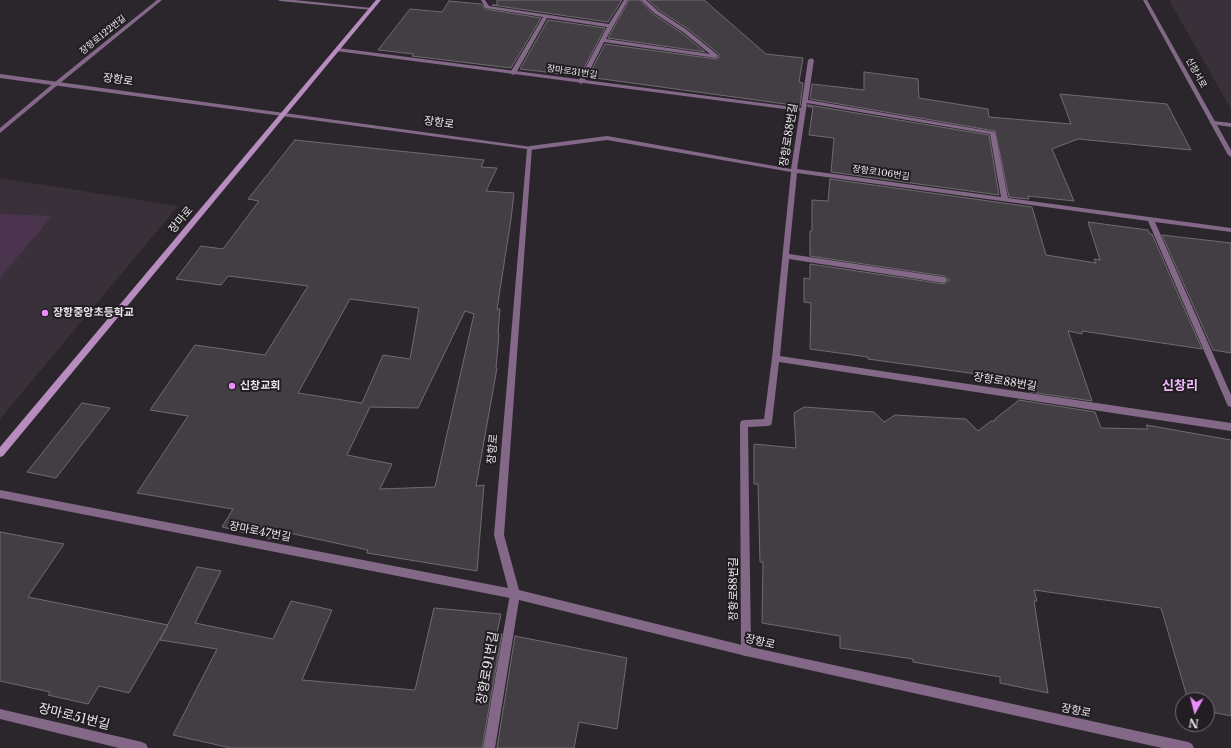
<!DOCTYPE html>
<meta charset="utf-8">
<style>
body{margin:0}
#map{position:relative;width:1231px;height:748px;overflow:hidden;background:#2b262c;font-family:"Libre Baskerville",serif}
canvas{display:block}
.north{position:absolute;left:1175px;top:692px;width:40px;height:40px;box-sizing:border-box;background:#211d22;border:1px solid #716d72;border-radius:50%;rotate:187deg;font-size:11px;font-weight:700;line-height:16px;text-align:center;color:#e9e6e9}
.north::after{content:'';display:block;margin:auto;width:14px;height:18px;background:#eb8dfc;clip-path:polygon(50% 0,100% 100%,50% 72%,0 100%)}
</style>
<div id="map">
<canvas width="1231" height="748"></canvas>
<div class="north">N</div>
</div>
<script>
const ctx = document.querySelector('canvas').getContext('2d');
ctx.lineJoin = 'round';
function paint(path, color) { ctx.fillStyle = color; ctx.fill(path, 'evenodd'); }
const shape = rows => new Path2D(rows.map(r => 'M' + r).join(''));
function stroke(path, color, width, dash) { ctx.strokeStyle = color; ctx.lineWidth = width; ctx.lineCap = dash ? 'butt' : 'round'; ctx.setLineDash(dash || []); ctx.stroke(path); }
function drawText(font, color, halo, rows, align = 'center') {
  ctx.font = font + ' "Libre Baskerville","Noto Sans KR",serif'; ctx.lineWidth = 4; ctx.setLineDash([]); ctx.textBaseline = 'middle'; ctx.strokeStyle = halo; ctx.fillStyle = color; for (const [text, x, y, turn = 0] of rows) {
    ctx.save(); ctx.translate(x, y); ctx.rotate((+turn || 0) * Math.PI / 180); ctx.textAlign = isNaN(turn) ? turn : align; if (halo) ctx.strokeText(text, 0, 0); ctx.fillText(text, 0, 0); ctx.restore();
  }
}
paint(shape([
 [1169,0,1231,0,1231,109],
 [0,178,178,206,0,419]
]), '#39303a');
paint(shape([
 [0,214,52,216,0,278]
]), '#4a344e');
const building = shape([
 [497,0,622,0,608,22,492,5,497,5,497,0],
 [629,0,640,0,653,14,682,33,705,52,608,38,629,0],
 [648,0,704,0,766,54,803,58,799,82,803,83,800,106,588,77,605,44,716,59,720,57,720,55,688,29,659,10,648,0],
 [449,1,481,4,485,9,541,18,511,68,412,56,414,54,378,50,410,9,442,12,449,1],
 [548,20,605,28,580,76,520,69,548,20],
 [864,72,918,79,919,98,988,109,989,117,1071,124,1060,94,1167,104,1191,150,1078,139,1052,149,1074,201,1028,196,1029,199,1009,197,995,131,810,99,812,84,864,90,864,72],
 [808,105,989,135,999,195,831,172,834,138,809,135,813,107,808,107,808,105],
 [295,140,484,160,481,167,497,168,486,191,514,193,511,219,497,309,500,309,498,334,499,334,496,368,497,368,476,486,484,485,477,571,367,553,368,550,289,533,284,542,222,527,233,509,137,493,188,416,150,410,195,345,265,355,308,286,228,276,221,285,176,279,201,246,223,249,259,201,248,199,295,140],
 [350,299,419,308,410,359,383,355,362,403,298,393,350,299],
 [465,311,474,314,435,487,380,489,392,464,347,455,370,407,418,408,465,311],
 [830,179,1032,207,1046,255,1096,263,1094,259,1100,260,1088,222,1148,230,1150,234,1152,234,1202,349,1082,331,1082,334,1068,331,1092,401,1030,392,1038,386,986,380,984,375,868,359,868,357,810,349,811,303,804,302,804,278,810,279,810,264,944,284,950,280,944,276,810,256,810,231,812,231,812,200,828,201,830,179],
 [1162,235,1231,243,1231,353,1213,350,1162,235],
 [1019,400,1095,412,1101,428,1148,429,1146,425,1231,440,1231,716,1207,711,1207,700,1188,700,1161,608,1034,590,1037,601,1034,601,1048,693,1000,683,1000,677,913,662,913,659,840,648,840,636,762,623,763,562,760,562,758,484,754,484,754,444,796,448,794,413,804,407,874,412,884,422,895,415,966,419,978,431,991,421,995,421,995,419,1019,400],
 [82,403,110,408,56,478,27,472,82,403],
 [0,532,64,544,28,597,168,625,129,693,99,686,88,704,48,695,50,692,0,681,0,532],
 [197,567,221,571,195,623,273,639,291,601,332,610,302,680,415,690,434,608,501,614,497,633,502,634,482,748,231,748,173,735,217,649,160,640,197,567],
 [515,636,627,658,617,729,579,722,574,748,497,748,515,636]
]);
paint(building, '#433e44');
stroke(building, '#706a71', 1);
paint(shape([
 [481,0,485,0,489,6,609,24,624,0,628,0,606,39,710,54,683,32,654,13,641,0,646,0,658,11,687,30,719,56,716,58,604,42,584,82,581,84,578,82,607,27,547,18,516,73,513,75,510,73,543,17,485,8,481,0],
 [1213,121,1231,123,1231,127,1211,124,1210,123,1213,121]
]), '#836888');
paint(shape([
 [278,0,295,0,372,8,374,9,372,10,280,1,278,0],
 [55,82,60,83,0,133,0,128,55,82]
]), '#836888');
paint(shape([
 [157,0,162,0,59,84,55,84,55,82,157,0],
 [338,48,801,108,808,60,811,58,814,60,808,100,995,132,1008,198,1231,228,1231,232,1155,222,1231,395,1231,407,1228,406,1227,404,1148,221,797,173,789,254,944,277,948,280,944,283,789,259,780,356,1231,423,1231,431,779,362,772,422,771,425,768,426,748,427,751,651,750,655,746,656,742,655,741,651,740,424,741,421,744,420,764,419,772,358,791,172,607,140,530,150,527,148,530,146,607,136,791,169,800,111,336,51,335,50,338,48],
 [807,103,990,134,1001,197,797,169,807,103],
 [515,589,519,590,520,594,495,748,483,748,510,594,511,590,515,589],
 [0,709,142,742,146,744,148,748,119,748,0,719,0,709]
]), '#836888');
paint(shape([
 [1143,0,1147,0,1231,150,1231,157,1228,155,1143,0],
 [0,74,532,147,504,535,519,590,746,646,1188,742,1192,744,1194,748,1162,748,746,656,515,599,0,498,0,490,508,588,494,535,527,149,0,78,0,74]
]), '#836888');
paint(shape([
 [376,0,381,0,3,456,0,457,0,447,376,0]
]), '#b78cbf');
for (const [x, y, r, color] of [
 [45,313,4,"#eb8dfc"],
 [232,386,4,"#eb8dfc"]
]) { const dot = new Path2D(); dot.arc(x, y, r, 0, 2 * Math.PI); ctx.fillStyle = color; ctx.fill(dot); stroke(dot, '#211d22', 1.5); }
drawText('9px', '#e9e6e9', '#211d22', [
 ["장항로122번길",103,35,-39],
 ["장마로31번길",572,72,8],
 ["신창서로",1196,73,61],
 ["장항로106번길",881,173,8]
]);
drawText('11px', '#e9e6e9', '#211d22', [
 ["장항로",118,80,8],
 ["장항로",439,123,8],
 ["장항로88번길",789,135,-81],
 ["장마로",181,220,-50],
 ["장항로88번길",1005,382,9],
 ["장항로",493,449,-85],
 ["장마로47번길",260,532,11],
 ["장항로88번길",734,589,-90],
 ["장항로",760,642,13],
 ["장항로",1076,711,12]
]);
drawText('bold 11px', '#e9e6e9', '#211d22', [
 ["장항중앙초등학교",53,313],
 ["신창교회",240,386]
], 'left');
drawText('bold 13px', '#edb9f7', '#211d22', [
 ["신창리",1180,386]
]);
drawText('13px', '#e9e6e9', '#211d22', [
 ["장항로91번길",488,668,-80],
 ["장마로51번길",74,717,14]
]);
</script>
